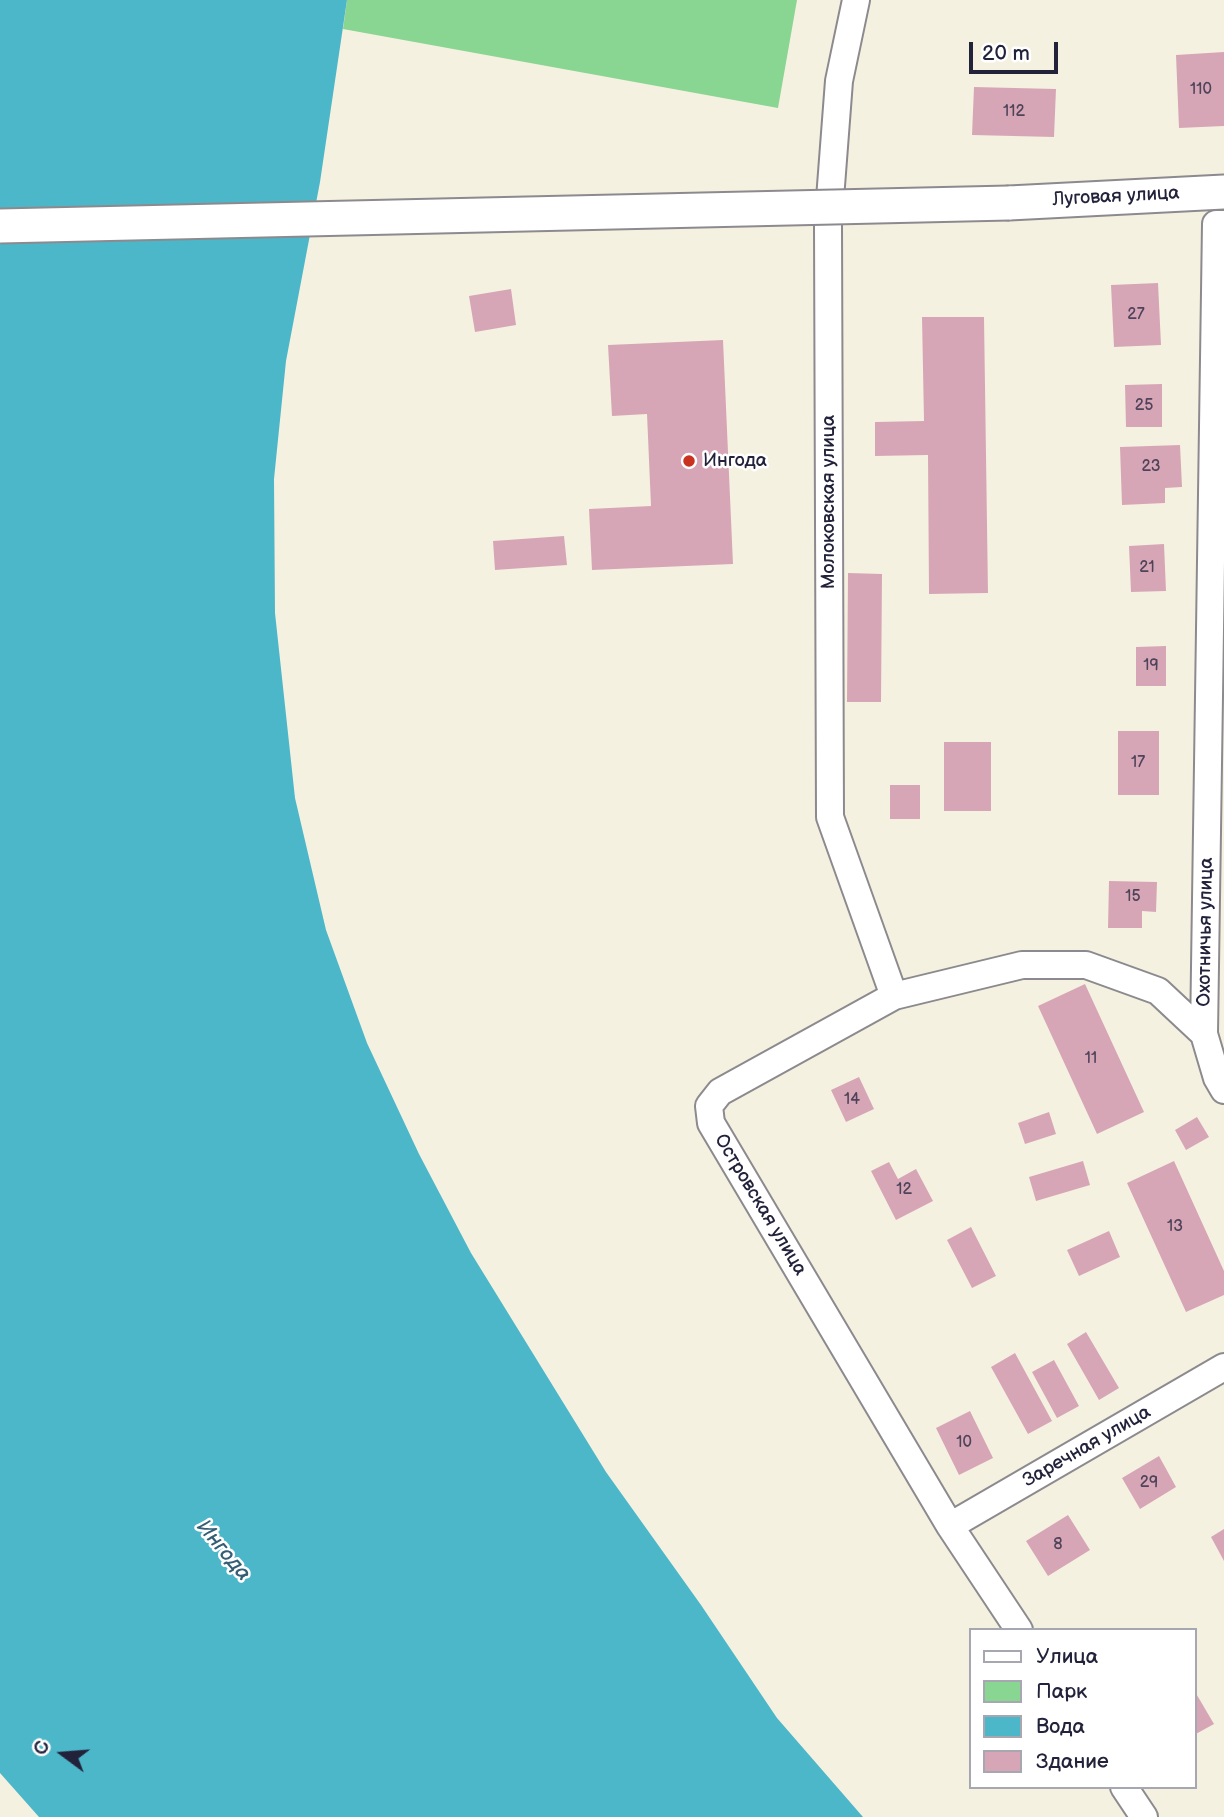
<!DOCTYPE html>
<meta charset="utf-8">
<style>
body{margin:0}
#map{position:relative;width:1224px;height:1817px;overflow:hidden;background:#f5f1e1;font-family:"Balsamiq Sans",sans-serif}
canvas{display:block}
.legend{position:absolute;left:969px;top:1628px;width:228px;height:161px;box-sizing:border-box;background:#fff;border:2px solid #a7a7b1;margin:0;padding:9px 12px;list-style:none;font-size:21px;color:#22223b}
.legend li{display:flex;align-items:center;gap:14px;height:35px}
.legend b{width:35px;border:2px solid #a7a7b1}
.north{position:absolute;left:28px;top:1719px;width:70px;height:70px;-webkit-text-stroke:5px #fff;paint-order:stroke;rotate:286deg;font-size:19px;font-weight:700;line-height:28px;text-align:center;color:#22223b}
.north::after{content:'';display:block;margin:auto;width:24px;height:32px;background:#22223b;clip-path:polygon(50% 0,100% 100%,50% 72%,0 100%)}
.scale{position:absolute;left:969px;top:42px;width:89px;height:32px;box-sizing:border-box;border:4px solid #22223b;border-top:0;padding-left:9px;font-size:21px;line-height:24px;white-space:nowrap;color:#22223b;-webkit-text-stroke:5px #fff;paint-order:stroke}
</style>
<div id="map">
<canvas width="1224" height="1817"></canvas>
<ul class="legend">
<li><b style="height:9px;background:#fff"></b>Улица</li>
<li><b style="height:19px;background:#89d592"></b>Парк</li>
<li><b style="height:19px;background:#4db7ca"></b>Вода</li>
<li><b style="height:19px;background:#d7a6b6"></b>Здание</li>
</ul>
<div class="north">С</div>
<div class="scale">20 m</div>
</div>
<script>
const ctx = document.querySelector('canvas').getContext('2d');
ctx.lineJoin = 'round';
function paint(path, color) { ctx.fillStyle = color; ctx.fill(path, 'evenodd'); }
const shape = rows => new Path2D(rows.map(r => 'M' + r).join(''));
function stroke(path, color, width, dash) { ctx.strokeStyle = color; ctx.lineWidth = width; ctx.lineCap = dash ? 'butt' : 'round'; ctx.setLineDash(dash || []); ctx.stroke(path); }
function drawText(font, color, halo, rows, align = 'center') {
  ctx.font = font + ' "Balsamiq Sans",sans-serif'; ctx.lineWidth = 5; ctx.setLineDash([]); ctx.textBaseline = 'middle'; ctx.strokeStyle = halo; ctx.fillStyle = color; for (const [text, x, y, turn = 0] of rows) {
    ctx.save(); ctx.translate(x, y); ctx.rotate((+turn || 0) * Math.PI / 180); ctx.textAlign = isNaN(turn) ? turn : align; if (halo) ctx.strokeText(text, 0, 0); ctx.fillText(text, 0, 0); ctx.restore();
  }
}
paint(shape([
 [347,0,797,0,778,108,343,29]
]), '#89d592');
paint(shape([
 [0,0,347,0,320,182,286,361,274,479,275,613,295,798,326,930,367,1043,419,1154,471,1253,606,1472,701,1605,777,1718,863,1817,39,1817,0,1773]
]), '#4db7ca');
paint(shape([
 [1224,52,1224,126,1179,128,1176,55],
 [974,87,1056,89,1054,137,972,135],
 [1158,283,1161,345,1114,347,1111,285],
 [511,289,516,325,475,332,469,296],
 [922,317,984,317,988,593,929,594,928,455,875,456,875,422,924,421],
 [723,340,733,564,592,570,589,509,651,506,647,414,612,416,608,345],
 [1162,384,1162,427,1126,427,1125,385],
 [1180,445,1182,487,1165,488,1165,503,1122,505,1120,447],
 [564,536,567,565,495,570,493,541],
 [1164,544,1166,591,1131,592,1129,546],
 [848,573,882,574,881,702,847,702],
 [1166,646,1166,686,1136,686,1136,647],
 [1118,731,1159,731,1159,795,1118,795],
 [944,742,991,742,991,811,944,811],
 [890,785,920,785,920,819,890,819],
 [1109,881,1157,882,1156,912,1142,911,1142,928,1108,928],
 [1085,984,1144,1112,1097,1134,1038,1006],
 [859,1077,874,1109,846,1122,831,1090],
 [1049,1112,1056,1134,1025,1144,1018,1123],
 [1197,1117,1209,1137,1186,1150,1175,1130],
 [1083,1161,1090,1185,1036,1201,1029,1177],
 [1174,1161,1224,1271,1224,1295,1186,1312,1127,1183],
 [889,1162,898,1179,916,1169,933,1201,896,1220,871,1171],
 [971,1227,996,1276,972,1288,947,1240],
 [1109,1231,1120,1257,1079,1276,1067,1250],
 [1086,1332,1119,1388,1099,1400,1067,1344],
 [1015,1353,1052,1421,1028,1434,991,1367],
 [1054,1360,1079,1406,1057,1418,1032,1372],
 [970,1411,993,1458,959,1475,936,1428],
 [1159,1456,1176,1487,1140,1509,1122,1478],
 [1068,1515,1090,1550,1048,1576,1026,1541],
 [1224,1529,1224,1561,1211,1537],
 [1194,1690,1214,1724,1194,1735]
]), '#d7a6b6');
const minor = shape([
 [856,0,839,81,828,225,830,817,894,996],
 [1224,224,1216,224,1204,1034,1217,1078,1224,1090],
 [950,1526,1224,1367],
 [1019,1630,950,1526,711,1123,709,1106,720,1092,894,996,1022,965,1086,965,1158,991,1204,1034],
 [1124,1787,1144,1817]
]);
const tertiary = shape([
 [1009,203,1224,192]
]);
stroke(minor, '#8c8a8e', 30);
stroke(tertiary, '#8c8a8e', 37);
stroke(minor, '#fff', 26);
stroke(tertiary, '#fff', 33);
const tertiaryBridge = shape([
 [0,226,1009,203]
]);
stroke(tertiaryBridge, '#8c8a8e', 37, []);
stroke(tertiaryBridge, '#fff', 33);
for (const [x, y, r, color] of [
 [689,461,7,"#c8321e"]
]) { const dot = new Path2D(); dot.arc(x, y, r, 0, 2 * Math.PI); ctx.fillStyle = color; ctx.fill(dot); stroke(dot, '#fff', 2.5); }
drawText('16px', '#4f435a', null, [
 ["110",1201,90],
 ["112",1014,112],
 ["27",1136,315],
 ["25",1144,406],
 ["23",1151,467],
 ["21",1147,568],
 ["19",1151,666],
 ["17",1138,763],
 ["15",1133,897],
 ["11",1091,1059],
 ["14",852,1100],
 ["12",904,1190],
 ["13",1175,1227],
 ["10",964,1443],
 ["29",1149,1483],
 ["8",1058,1545]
]);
drawText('19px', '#22223b', '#fff', [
 ["Луговая улица",1116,197,-3],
 ["Молоковская улица",829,502,-90],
 ["Охотничья улица",1206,932,-89],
 ["Островская улица",760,1205,59],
 ["Заречная улица",1087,1447,-30]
]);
drawText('19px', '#22223b', '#fff', [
 ["Ингода",703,461]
], 'left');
drawText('italic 21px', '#335e74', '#fff', [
 ["Ингода",223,1551,50]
]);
</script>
